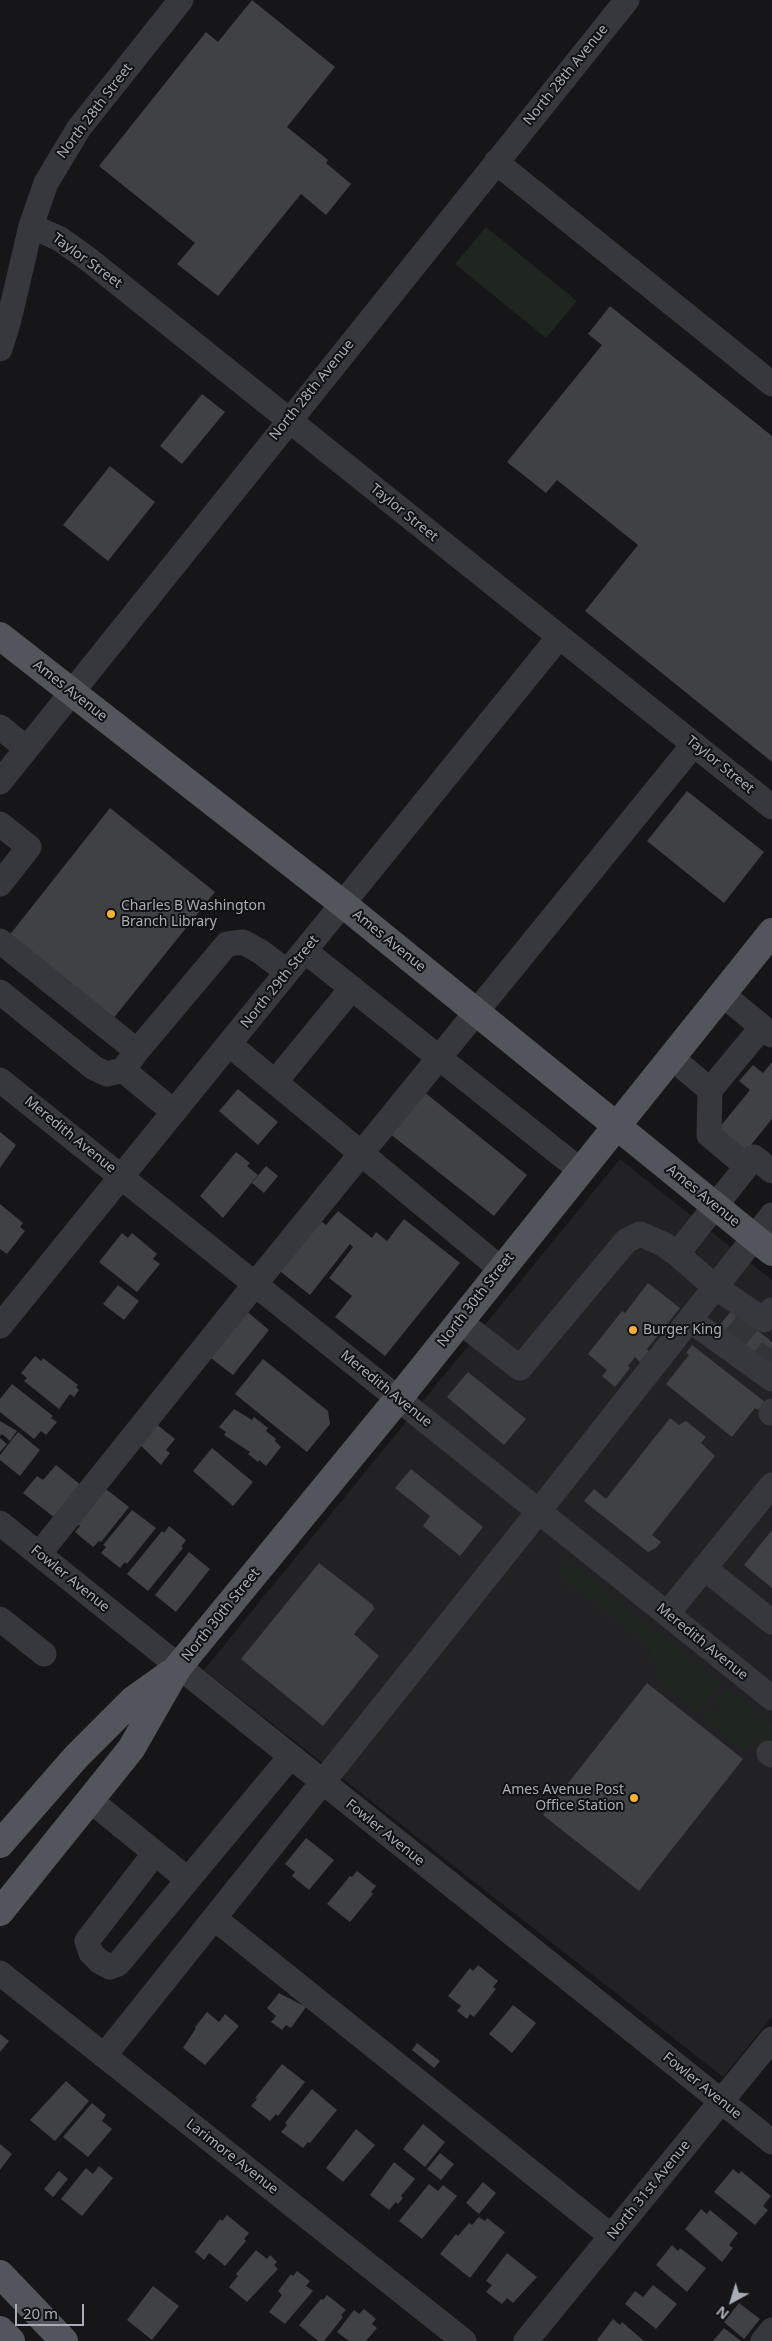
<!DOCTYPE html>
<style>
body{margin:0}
#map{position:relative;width:772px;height:2341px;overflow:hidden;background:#161618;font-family:"Noto Sans",sans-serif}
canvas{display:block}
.north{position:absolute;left:707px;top:2276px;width:50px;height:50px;-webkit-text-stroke:4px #111113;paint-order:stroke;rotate:219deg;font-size:14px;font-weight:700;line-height:20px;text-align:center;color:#a8adb8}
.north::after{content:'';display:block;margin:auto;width:18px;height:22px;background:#a8adb8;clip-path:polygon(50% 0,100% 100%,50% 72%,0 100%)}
.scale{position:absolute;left:15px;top:2304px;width:69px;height:22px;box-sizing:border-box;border:2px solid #a8adb8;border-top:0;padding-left:6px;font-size:15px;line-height:18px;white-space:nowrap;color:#a8adb8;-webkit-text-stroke:4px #111113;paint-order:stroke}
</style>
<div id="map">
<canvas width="772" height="2341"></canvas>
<div class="north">N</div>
<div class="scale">20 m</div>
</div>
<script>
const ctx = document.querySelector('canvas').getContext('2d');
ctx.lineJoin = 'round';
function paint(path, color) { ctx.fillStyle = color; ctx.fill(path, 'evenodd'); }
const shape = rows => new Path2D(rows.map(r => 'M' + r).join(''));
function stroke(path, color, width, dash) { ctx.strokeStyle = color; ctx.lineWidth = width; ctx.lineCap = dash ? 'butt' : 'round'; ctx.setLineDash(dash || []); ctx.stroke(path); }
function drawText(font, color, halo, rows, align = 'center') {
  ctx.font = font + ' "Noto Sans",sans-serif'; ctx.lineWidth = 4; ctx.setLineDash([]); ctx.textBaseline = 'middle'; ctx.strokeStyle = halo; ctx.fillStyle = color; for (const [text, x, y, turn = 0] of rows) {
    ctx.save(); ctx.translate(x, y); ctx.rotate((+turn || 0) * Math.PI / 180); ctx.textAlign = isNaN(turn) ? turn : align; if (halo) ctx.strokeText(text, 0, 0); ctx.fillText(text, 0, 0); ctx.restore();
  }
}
paint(shape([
 [620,1159,772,1280,772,2017,723,2077,204,1670]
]), '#222225');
paint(shape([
 [486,227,577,301,546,338,455,264],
 [562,1556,722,1684,698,1714,655,1679,656,1663,646,1643,565,1580,560,1571],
 [726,1688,772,1725,772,1739,765,1748,755,1741,746,1752,702,1717,710,1708,722,1717,727,1711,715,1702]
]), '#1e261f');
paint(shape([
 [252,0,335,67,287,127,328,160,326,163,351,184,326,215,301,194,218,296,177,264,195,243,99,166,206,32,218,42],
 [610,306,772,436,772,762,585,611,638,545,557,480,546,493,507,462,602,345,588,334],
 [202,394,225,412,182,464,160,446],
 [110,466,155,502,108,561,63,525],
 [687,791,764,852,724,903,647,841],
 [110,808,215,892,112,1020,8,937],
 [772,1062,772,1119,746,1151,719,1128,750,1090,739,1081,753,1065,763,1073],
 [238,1089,278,1122,258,1145,219,1111],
 [423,1091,527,1175,494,1216,389,1133],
 [0,1132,16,1145,0,1168],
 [236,1152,250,1163,247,1166,258,1175,223,1218,200,1196],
 [266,1166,278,1176,264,1193,252,1183],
 [0,1204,23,1223,20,1227,25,1231,7,1254,0,1249],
 [338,1211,372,1238,376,1232,387,1241,404,1219,460,1263,385,1356,335,1317,352,1296,329,1278,353,1247,350,1244,310,1295,276,1268,317,1218,326,1225],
 [122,1233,128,1238,132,1233,157,1254,153,1259,160,1264,137,1292,99,1262],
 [648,1283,680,1308,647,1349,649,1351,640,1362,635,1357,628,1366,630,1368,615,1387,602,1376,607,1370,588,1354,622,1311,625,1313],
 [118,1285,139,1301,124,1320,103,1304],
 [244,1309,269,1330,233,1375,207,1355],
 [732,1310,772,1342,772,1371,718,1327],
 [692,1345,765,1402,758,1410,755,1408,732,1437,666,1384,689,1355,686,1353],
 [35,1356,41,1361,43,1358,78,1385,76,1387,79,1390,74,1397,70,1394,59,1409,24,1381,27,1378,21,1373],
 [263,1359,328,1411,330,1424,307,1452,235,1394],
 [468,1372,526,1419,504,1445,447,1397],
 [12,1384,53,1416,51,1418,57,1422,46,1435,41,1431,34,1439,0,1412,0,1399],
 [234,1409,252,1420,254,1417,268,1428,266,1431,276,1439,275,1441,281,1447,266,1466,259,1460,258,1462,248,1454,250,1452,224,1435,226,1432,219,1427],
 [670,1418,679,1425,686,1421,706,1437,701,1443,715,1456,652,1535,661,1542,656,1548,648,1552,584,1501,594,1489,606,1499],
 [0,1421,17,1431,10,1441,2,1434,0,1436],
 [155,1423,175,1439,166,1450,170,1453,161,1465,139,1444],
 [18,1432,40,1450,20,1476,0,1460,0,1455],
 [0,1438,7,1444,0,1452],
 [212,1448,253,1482,233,1506,193,1471],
 [56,1465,81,1485,55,1518,23,1493,37,1476,43,1480],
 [411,1469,483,1527,460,1556,423,1526,430,1516,395,1488],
 [106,1489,129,1507,101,1542,99,1541,93,1547,75,1532,80,1526,78,1524],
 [132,1510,156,1528,127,1564,125,1562,120,1568,101,1553,106,1547,103,1545],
 [169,1526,186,1540,181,1547,183,1548,148,1591,127,1574,162,1531,164,1533],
 [772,1530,772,1588,744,1565],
 [189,1552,210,1569,176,1612,155,1595],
 [319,1563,373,1605,374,1609,354,1634,379,1656,323,1726,241,1659],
 [647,1683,743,1759,639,1891,543,1815],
 [306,1838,334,1860,309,1890,292,1876,295,1872,285,1864],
 [357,1871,376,1886,371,1892,373,1894,350,1922,327,1904,350,1876,352,1877],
 [478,1965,498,1981,493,1987,496,1989,474,2017,470,2014,467,2019,457,2011,461,2006,448,1996,470,1968,473,1971],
 [279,1993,306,2007,291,2028,286,2025,282,2030,271,2022,276,2016,267,2008],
 [513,2005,536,2023,512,2053,489,2034],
 [207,2012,219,2022,225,2014,239,2026,205,2065,183,2048,196,2028,195,2027],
 [0,2034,9,2041,0,2052],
 [417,2043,440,2061,434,2068,412,2050],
 [282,2064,305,2082,278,2116,276,2114,270,2121,251,2106,257,2099,255,2098],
 [66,2081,89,2101,55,2141,30,2120],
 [312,2089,337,2110,310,2143,308,2142,303,2148,281,2132,287,2125,285,2123],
 [92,2103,106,2115,102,2121,112,2129,88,2157,63,2137],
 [423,2124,445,2142,425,2167,403,2149],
 [356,2129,375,2145,343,2182,326,2168],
 [0,2144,12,2154,0,2170],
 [440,2153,454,2164,441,2180,427,2169],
 [394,2162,415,2179,401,2196,403,2198,398,2204,396,2202,389,2210,370,2195],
 [99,2166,113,2178,82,2216,61,2199,86,2168,93,2174],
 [733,2169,739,2174,741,2171,771,2196,763,2206,768,2210,755,2225,714,2192],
 [59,2171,68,2179,53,2197,44,2189],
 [483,2182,496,2193,479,2214,466,2203],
 [429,2184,438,2191,443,2185,457,2196,422,2239,399,2221],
 [701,2209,707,2214,710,2210,738,2233,729,2245,733,2248,722,2262,685,2229],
 [227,2215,249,2233,244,2239,246,2241,225,2266,209,2253,204,2260,195,2252,220,2219,222,2221],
 [479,2217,485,2221,487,2218,505,2232,470,2278,440,2254,456,2234,458,2236,469,2223,472,2225],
 [672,2245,678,2251,680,2248,706,2268,687,2292,656,2265],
 [256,2250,267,2259,270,2255,277,2262,274,2265,278,2269,247,2302,229,2287,238,2276,236,2274],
 [507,2253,537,2277,513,2303,507,2298,502,2304,486,2292,492,2285,486,2281],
 [297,2271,310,2281,306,2286,313,2291,285,2324,269,2312,282,2295,278,2291,291,2274,293,2276],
 [653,2285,677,2304,656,2329,625,2304,635,2291,643,2297],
 [153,2286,179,2306,152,2340,127,2320],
 [327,2295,346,2310,341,2315,343,2317,324,2341,318,2341,299,2325,321,2299,323,2300],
 [739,2303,760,2319,744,2339,724,2322],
 [364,2309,376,2319,372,2324,377,2328,366,2341,349,2341,337,2332,354,2310,359,2314],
 [613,2319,620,2325,622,2322,644,2341,599,2341,597,2340],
 [724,2328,741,2341,713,2341]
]), '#404145');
stroke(shape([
 [734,1340,748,1322],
 [762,1363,772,1349]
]), '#333438', 25, [25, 12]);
stroke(shape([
 [496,162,772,384],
 [31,226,60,239,88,259,772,807],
 [0,349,9,320,31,226,46,183,79,128,181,0],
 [0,727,26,748],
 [0,782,627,0],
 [0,824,29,847,0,884],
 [0,941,137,1051],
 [305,951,580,1170],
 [0,992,94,1068,107,1074,123,1070],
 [722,994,772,1035],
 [229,1044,501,1269],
 [671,1057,710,1090,709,1135,746,1166],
 [0,1080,772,1698],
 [275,1082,352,988],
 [710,1090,762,1027],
 [174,1112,123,1070,137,1051,227,944,243,942,261,952,287,972],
 [677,1254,715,1287,764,1320,772,1310],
 [690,1320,772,1379],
 [459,1321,520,1368,626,1241,640,1234,663,1244,677,1254,754,1157,772,1171],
 [0,1326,559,637],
 [771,1413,772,1411],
 [0,1523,772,2142],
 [39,1554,256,1283,694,744],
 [704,1568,772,1622],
 [667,1614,772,1485],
 [0,1619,44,1654],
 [769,1753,772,1755],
 [90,1800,187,1879],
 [155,1853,87,1941,91,1953,99,1961,110,1967,118,1964,290,1757],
 [214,1918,611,2236],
 [0,1973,464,2341],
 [104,2056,539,1511,772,1215],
 [526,2341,772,2039],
 [763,2341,772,2330]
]), '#37383d', 25);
stroke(shape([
 [0,636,343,904,772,1252],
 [0,1844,76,1757,133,1700,171,1673],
 [0,1912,131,1749,178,1667,398,1399,772,932],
 [0,2274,64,2341],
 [0,2330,11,2341]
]), '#53555c', 28);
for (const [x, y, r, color] of [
 [111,914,5,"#f2b134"],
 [633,1330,5,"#f2b134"],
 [634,1798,5,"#f2b134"]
]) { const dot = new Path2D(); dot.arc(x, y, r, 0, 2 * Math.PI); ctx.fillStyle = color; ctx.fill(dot); stroke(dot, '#111113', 2); }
drawText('14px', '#a8adb8', '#111113', [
 ["North 28th Avenue",566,75,-51],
 ["North 28th Street",95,111,-53],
 ["Taylor Street",87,261,36],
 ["North 28th Avenue",312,390,-51],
 ["Taylor Street",404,513,39],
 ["Ames Avenue",70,691,38],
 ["Taylor Street",720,765,39],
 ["Ames Avenue",389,941,39],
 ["North 29th Street",280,982,-51],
 ["Meredith Avenue",70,1135,39],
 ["Ames Avenue",703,1196,39],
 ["North 30th Street",476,1300,-52],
 ["Meredith Avenue",386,1389,39],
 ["Fowler Avenue",70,1579,39],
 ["North 30th Street",221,1615,-51],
 ["Meredith Avenue",702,1642,39],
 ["Fowler Avenue",385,1833,39],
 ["Fowler Avenue",702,2086,39],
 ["Larimore Avenue",232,2157,38],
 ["North 31st Avenue",649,2190,-51]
]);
drawText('14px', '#a8adb8', '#111113', [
 ["Charles B Washington",121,906],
 ["Branch Library",121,922],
 ["Burger King",643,1330],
 ["Ames Avenue Post",624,1790,"right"],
 ["Office Station",624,1806,"right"]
], 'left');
</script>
